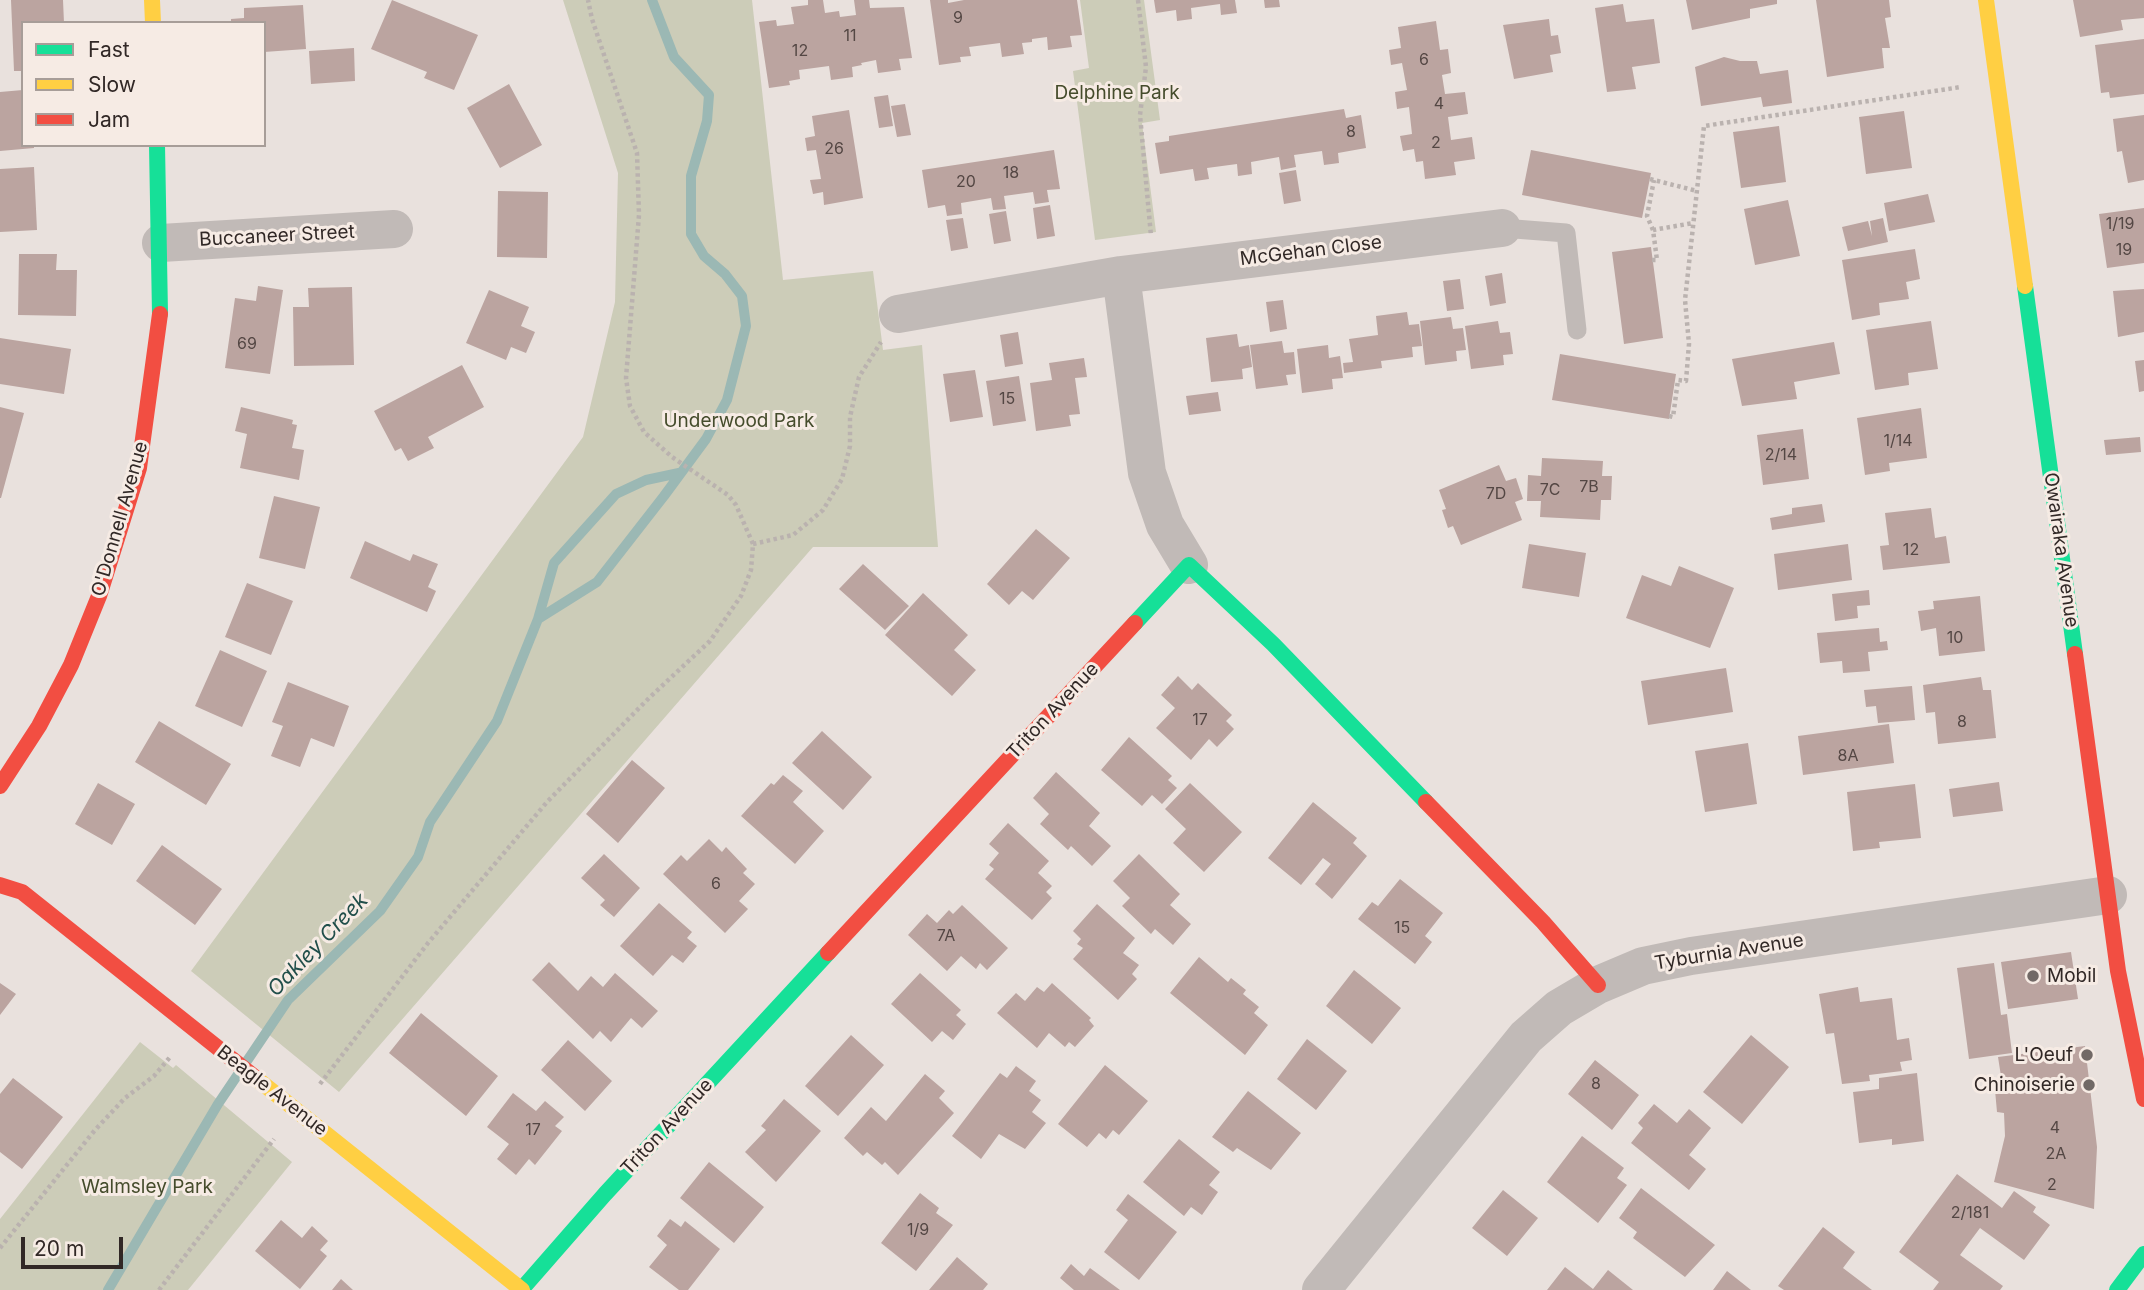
<!DOCTYPE html>
<style>
body{margin:0}
#map{position:relative;width:2144px;height:1290px;overflow:hidden;background:#e9e1dd;font-family:Inter,sans-serif}
canvas{display:block}
.legend{position:absolute;left:21px;top:21px;width:245px;height:126px;box-sizing:border-box;background:#f6ebe4;border:2px solid #a79d98;margin:0;padding:9px 12px;list-style:none;font-size:21px;color:#312826}
.legend li{display:flex;align-items:center;gap:14px;height:35px}
.legend b{width:35px;border:2px solid #a79d98}
.scale{position:absolute;left:21px;top:1237px;width:102px;height:32px;box-sizing:border-box;border:4px solid #312826;border-top:0;padding-left:9px;font-size:21px;line-height:24px;white-space:nowrap;color:#312826;-webkit-text-stroke:5px #f6ebe4;paint-order:stroke}
</style>
<div id="map">
<canvas width="2144" height="1290"></canvas>
<ul class="legend">
<li><b style="height:9px;background:#16e098"></b>Fast</li>
<li><b style="height:9px;background:#ffcf43"></b>Slow</li>
<li><b style="height:9px;background:#f24e42"></b>Jam</li>
</ul>
<div class="scale">20 m</div>
</div>
<script>
const ctx = document.querySelector('canvas').getContext('2d');
ctx.lineJoin = 'round';
function paint(path, color) { ctx.fillStyle = color; ctx.fill(path, 'evenodd'); }
const shape = rows => new Path2D(rows.map(r => 'M' + r).join(''));
function stroke(path, color, width, dash) { ctx.strokeStyle = color; ctx.lineWidth = width; ctx.lineCap = dash ? 'butt' : 'round'; ctx.setLineDash(dash || []); ctx.stroke(path); }
function drawText(font, color, halo, rows, align = 'center') {
  ctx.font = font + ' Inter,sans-serif'; ctx.lineWidth = 6; ctx.setLineDash([]); ctx.textBaseline = 'middle'; ctx.strokeStyle = halo; ctx.fillStyle = color; for (const [text, x, y, turn = 0] of rows) {
    ctx.save(); ctx.translate(x, y); ctx.rotate((+turn || 0) * Math.PI / 180); ctx.textAlign = isNaN(turn) ? turn : align; if (halo) ctx.strokeText(text, 0, 0); ctx.fillText(text, 0, 0); ctx.restore();
  }
}
paint(shape([
 [563,0,752,0,783,280,873,271,883,350,922,345,938,547,813,547,339,1092,191,971,583,437,615,302,618,173],
 [1080,0,1144,0,1160,120,1142,123,1156,232,1095,240,1073,71,1089,68],
 [140,1042,173,1068,176,1065,292,1162,188,1290,0,1290,0,1219]
]), '#ccccb8');
stroke(shape([
 [538,619,554,563,616,494,646,480,679,473],
 [108,1290,218,1104,288,1000,380,911,418,857,430,822,497,721,538,619,597,582,664,496,706,439,727,400,746,326,742,296,725,274,704,256,691,234,691,176,707,121,709,95,674,57,652,0]
]), '#9bb8b4', 10);
paint(shape([
 [11,0,63,0,64,23,23,23,23,71,14,71],
 [392,0,478,35,454,90,424,78,427,72,371,49],
 [808,0,823,0,825,13,839,11,840,17,856,15,854,0,869,0,870,8,904,7,912,58,899,59,901,70,878,73,876,60,861,63,862,65,852,67,853,77,831,80,829,66,799,70,800,79,789,81,790,85,769,88,759,22,776,20,777,26,794,24,791,7,808,5],
 [930,0,948,0,948,3,964,0,1077,0,1082,35,1070,36,1072,47,1048,50,1047,37,1032,39,1032,42,1022,43,1024,54,1002,57,1000,43,969,47,971,56,960,57,961,62,939,65],
 [1154,0,1235,0,1237,13,1221,15,1220,4,1191,8,1192,19,1177,21,1176,10,1156,13],
 [1264,0,1279,0,1280,7,1265,8],
 [1686,0,1777,0,1777,4,1750,9,1750,18,1692,30],
 [1816,0,1889,0,1891,17,1885,18,1890,48,1882,48,1884,68,1827,77],
 [2073,0,2144,0,2144,18,2121,20,2123,30,2080,37],
 [1623,4,1626,22,1654,19,1660,63,1632,67,1636,89,1607,92,1595,8],
 [303,5,306,49,264,52,264,23,231,23,231,19,244,18,244,8],
 [1549,19,1551,36,1558,35,1561,53,1550,55,1553,72,1514,79,1503,25],
 [1436,21,1440,50,1448,49,1451,73,1442,75,1445,94,1465,92,1468,114,1448,117,1451,140,1472,137,1475,159,1454,162,1456,175,1425,179,1423,161,1416,162,1414,149,1403,151,1400,136,1412,134,1409,107,1397,109,1395,92,1407,90,1402,63,1391,65,1389,50,1401,48,1398,27],
 [2144,39,2144,94,2110,98,2109,92,2101,93,2095,45],
 [354,48,355,81,311,84,309,51],
 [1724,57,1740,61,1757,61,1760,74,1788,70,1792,103,1763,107,1761,97,1701,106,1695,67],
 [509,84,542,145,500,168,467,108],
 [23,90,23,145,34,145,34,148,0,151,0,92],
 [888,95,893,126,879,128,874,97],
 [905,104,911,135,897,137,891,106],
 [1344,109,1346,118,1361,115,1366,148,1338,153,1339,163,1324,165,1322,151,1294,155,1296,167,1281,170,1279,157,1251,162,1252,174,1238,176,1237,164,1207,168,1209,179,1195,181,1193,169,1160,174,1155,143,1169,141,1169,136],
 [849,110,863,198,824,205,823,192,813,194,810,180,821,179,816,150,807,151,805,138,815,136,812,116],
 [1904,111,1912,168,1866,174,1859,117],
 [2144,115,2144,180,2128,183,2122,151,2117,152,2113,119],
 [1779,126,1786,182,1741,188,1733,132],
 [1054,150,1060,189,1047,190,1049,202,1035,204,1033,192,1004,196,1006,209,993,210,991,198,961,203,962,214,947,216,945,205,928,208,922,170],
 [1531,150,1651,173,1642,218,1522,195],
 [34,167,37,230,0,232,0,169],
 [1296,170,1301,201,1284,204,1279,173],
 [498,191,548,192,547,258,497,257],
 [1928,194,1935,222,1889,231,1884,203],
 [1788,200,1800,256,1755,265,1744,209],
 [1050,205,1055,236,1037,239,1033,208],
 [2144,208,2144,263,2107,268,2099,214],
 [1006,211,1011,241,994,244,989,214],
 [963,218,968,248,951,251,946,220],
 [1883,218,1888,242,1848,251,1842,227,1868,221,1872,236,1870,221],
 [1651,247,1663,338,1624,344,1612,252],
 [1915,249,1920,279,1906,282,1909,299,1879,303,1880,315,1852,320,1842,260],
 [19,254,57,254,56,270,77,270,76,316,18,315],
 [1502,273,1506,303,1490,306,1485,276],
 [1460,279,1464,309,1447,311,1443,281],
 [258,286,283,290,270,374,225,368,235,298,256,301],
 [352,287,354,365,294,366,293,307,309,307,308,288],
 [2144,289,2144,332,2118,337,2113,291],
 [489,290,529,307,521,326,535,332,526,353,511,347,506,360,466,343],
 [1283,300,1287,329,1270,332,1266,302],
 [1407,312,1409,325,1419,324,1422,346,1412,347,1413,357,1381,361,1382,368,1344,373,1343,363,1353,362,1349,339,1378,335,1376,316],
 [1451,317,1453,329,1463,328,1466,350,1456,351,1457,361,1425,365,1420,321],
 [1498,321,1500,333,1510,332,1513,354,1503,355,1504,365,1471,369,1465,326],
 [1931,321,1938,369,1908,373,1909,385,1875,390,1866,330],
 [1018,332,1023,364,1005,367,1000,335],
 [1237,334,1239,347,1249,345,1252,367,1242,369,1243,379,1211,382,1206,338],
 [0,338,71,349,64,394,0,384],
 [1282,341,1284,353,1294,352,1296,374,1286,375,1288,385,1256,389,1250,345],
 [1834,342,1840,374,1794,382,1797,399,1742,406,1732,359],
 [1328,345,1329,358,1340,356,1343,378,1332,379,1333,389,1302,393,1297,349],
 [1560,354,1676,374,1669,419,1552,400],
 [1084,358,1087,377,1075,378,1080,414,1069,415,1071,426,1036,431,1030,383,1052,380,1049,363],
 [2144,360,2144,391,2139,392,2135,361],
 [462,365,484,407,428,437,434,448,408,461,401,448,395,451,374,411],
 [975,370,983,417,950,422,943,374],
 [1019,376,1026,421,993,426,986,381],
 [1218,392,1221,411,1189,415,1186,396],
 [0,407,24,413,1,498,0,498],
 [241,407,293,420,292,424,297,425,292,448,304,450,299,480,240,468,247,434,235,431],
 [1921,408,1927,458,1889,463,1890,471,1865,475,1857,418],
 [1803,429,1809,479,1763,485,1757,435],
 [2140,437,2141,452,2106,455,2104,440],
 [1542,458,1603,461,1602,476,1612,476,1611,500,1601,500,1600,520,1540,517,1541,501,1527,501,1528,475,1541,476],
 [1499,465,1506,481,1516,478,1523,499,1515,502,1522,520,1461,545,1453,526,1448,528,1442,510,1446,509,1439,490],
 [274,496,320,507,305,569,259,558],
 [1822,504,1825,522,1772,530,1770,518,1792,514,1792,508],
 [1931,508,1935,538,1946,536,1950,563,1883,570,1880,546,1889,545,1885,513],
 [1036,529,1070,558,1033,600,1022,591,1009,605,987,584],
 [365,541,410,561,413,554,438,564,428,587,436,591,427,612,350,578],
 [1529,544,1586,553,1579,597,1522,588],
 [1848,544,1852,580,1778,590,1774,554],
 [863,564,909,606,885,630,839,589],
 [1679,566,1734,588,1710,648,1626,618,1642,575,1671,586],
 [247,583,293,601,271,655,225,637],
 [1869,590,1870,605,1857,606,1858,618,1835,621,1832,594],
 [923,593,968,635,954,650,976,670,952,696,885,635],
 [1980,596,1985,651,1939,656,1936,628,1921,631,1918,611,1934,609,1933,601],
 [1879,628,1880,642,1887,641,1888,650,1868,652,1870,671,1843,673,1842,661,1820,663,1817,633],
 [220,650,267,671,242,727,195,706],
 [1726,668,1733,712,1648,725,1641,681],
 [1178,676,1192,690,1198,683,1232,715,1226,721,1234,729,1217,747,1209,739,1191,760,1156,728,1175,708,1161,695],
 [1981,677,1983,690,1991,690,1996,738,1938,744,1935,712,1926,713,1923,685],
 [288,682,349,706,334,747,311,738,300,767,271,756,283,726,272,722],
 [1912,686,1915,720,1878,723,1876,706,1866,707,1864,690],
 [159,721,231,764,206,805,135,762],
 [1889,724,1894,763,1803,775,1798,736],
 [822,731,872,777,843,810,792,763],
 [1129,737,1172,776,1168,780,1177,788,1162,804,1152,795,1142,806,1101,770],
 [1748,743,1757,804,1705,812,1695,751],
 [632,760,665,788,618,843,586,814],
 [1056,772,1100,813,1089,826,1111,846,1092,866,1071,846,1068,850,1040,824,1049,814,1033,798],
 [783,775,803,791,793,802,824,831,795,864,741,816,771,783,774,785],
 [1999,782,2003,811,1953,817,1949,789],
 [98,783,135,804,112,845,75,824],
 [1190,783,1242,832,1204,872,1173,843,1186,829,1165,809],
 [1915,784,1921,838,1879,842,1880,848,1853,851,1847,792],
 [1313,802,1357,838,1353,843,1367,856,1332,899,1315,884,1331,864,1323,858,1301,885,1268,858],
 [1008,823,1049,861,1038,873,1052,886,1046,892,1052,898,1032,920,985,879,994,869,989,865,999,853,989,844],
 [709,839,722,852,726,847,747,869,743,873,755,884,739,901,748,909,725,933,663,874,681,855,687,861],
 [162,845,222,889,195,925,136,881],
 [604,854,640,888,614,917,600,905,605,900,581,878],
 [1139,854,1180,894,1170,905,1191,924,1173,945,1155,929,1151,934,1122,906,1130,898,1113,881],
 [1400,879,1443,913,1425,936,1432,942,1415,964,1358,919,1372,902,1378,906],
 [659,903,692,932,687,938,697,946,683,963,672,955,653,976,620,946],
 [1097,904,1135,938,1123,953,1139,965,1132,974,1137,979,1118,1000,1073,959,1083,948,1077,944,1081,939,1073,931],
 [962,905,1008,948,987,970,980,963,976,969,961,956,947,971,908,935,927,914,937,923,949,910,953,914],
 [2071,952,2078,999,2008,1009,2001,962],
 [1199,957,1228,982,1231,978,1246,990,1243,994,1259,1007,1254,1013,1268,1025,1245,1055,1170,993],
 [549,962,578,991,591,976,603,987,615,973,658,1011,642,1028,631,1018,611,1042,600,1031,593,1039,532,980],
 [1994,963,2001,1015,2007,1014,2012,1053,1969,1059,1957,968],
 [1354,970,1401,1008,1372,1044,1326,1006],
 [920,973,961,1010,956,1015,966,1024,953,1040,942,1031,932,1042,891,1004],
 [0,983,16,994,0,1015],
 [1052,983,1091,1018,1089,1020,1094,1026,1075,1047,1069,1042,1065,1047,1049,1033,1037,1048,997,1013,1016,993,1025,1001,1037,987,1044,992],
 [1858,987,1860,1002,1892,998,1897,1040,1909,1038,1912,1060,1900,1062,1902,1071,1869,1075,1870,1081,1842,1084,1834,1033,1826,1034,1819,994],
 [421,1013,498,1076,466,1116,389,1053],
 [851,1035,884,1065,838,1116,805,1086],
 [1751,1035,1789,1067,1742,1124,1703,1092],
 [1307,1039,1347,1071,1316,1110,1277,1079],
 [568,1040,612,1081,585,1111,541,1070],
 [2085,1046,2097,1147,2094,1209,1994,1182,2005,1136,2004,1113,1997,1112,1995,1090,2003,1089,1998,1057],
 [1595,1060,1639,1095,1612,1130,1568,1094],
 [1105,1065,1148,1101,1119,1135,1113,1130,1106,1139,1099,1133,1087,1147,1058,1124],
 [1016,1066,1036,1081,1029,1091,1041,1100,1032,1112,1046,1123,1025,1149,999,1134,981,1159,952,1136,1000,1073,1007,1078],
 [1917,1073,1924,1141,1892,1145,1892,1139,1859,1143,1853,1092,1879,1089,1879,1078],
 [925,1074,945,1091,939,1098,954,1113,898,1175,885,1162,882,1165,867,1152,863,1156,844,1138,871,1107,886,1121],
 [13,1078,63,1117,22,1169,0,1152,0,1094],
 [1248,1091,1301,1133,1271,1170,1237,1148,1233,1152,1212,1137],
 [513,1093,536,1111,545,1101,564,1117,555,1126,562,1131,535,1165,529,1159,516,1175,497,1159,509,1144,487,1127],
 [784,1099,821,1131,776,1182,745,1152,766,1130,761,1126],
 [1654,1104,1677,1123,1689,1109,1711,1128,1689,1155,1706,1169,1689,1190,1631,1143,1643,1128,1638,1123],
 [1582,1136,1624,1168,1617,1178,1627,1185,1598,1223,1547,1182],
 [1179,1139,1220,1172,1209,1185,1218,1192,1202,1215,1191,1207,1184,1216,1143,1182],
 [709,1162,764,1207,734,1243,680,1198],
 [1957,1174,2002,1208,2014,1191,2036,1207,2033,1212,2050,1225,2024,1260,1980,1228,1960,1255,2003,1286,2000,1290,1933,1290,1939,1282,1899,1252],
 [1641,1188,1715,1245,1685,1277,1633,1238,1637,1232,1619,1218],
 [1503,1190,1538,1218,1507,1256,1472,1228],
 [920,1193,939,1208,936,1213,953,1225,916,1271,881,1243],
 [1128,1194,1177,1232,1139,1280,1104,1252,1128,1220,1116,1210],
 [670,1219,681,1227,685,1221,720,1249,688,1290,679,1290,649,1267,667,1245,657,1236],
 [281,1220,302,1238,312,1226,328,1241,320,1250,327,1256,300,1289,255,1251],
 [1823,1227,1855,1252,1843,1268,1872,1290,1784,1290,1778,1286],
 [957,1257,988,1284,983,1290,929,1290],
 [1071,1264,1084,1276,1090,1268,1120,1290,1074,1290,1060,1278],
 [1565,1267,1593,1289,1608,1270,1633,1290,1547,1290],
 [1727,1271,1751,1290,1713,1290],
 [341,1279,353,1290,332,1290]
]), '#bba4a0');
stroke(shape([
 [1138,0,1146,67,1140,115,1151,236],
 [1650,179,1697,191],
 [1653,230,1647,216,1654,180],
 [1652,260,1657,260,1653,230,1693,223],
 [1669,416,1673,417,1678,380,1686,381,1689,344,1685,300,1704,126,1961,87],
 [753,544,793,535,823,510,842,479,850,446,850,417,859,377,881,342],
 [320,1084,428,943,547,802,649,698,710,641,741,596,751,570,753,544,736,505,728,495,672,457,644,432,630,406,626,378,639,215,637,153,592,19,588,0],
 [0,1248,95,1130,125,1098,154,1076,171,1056],
 [159,1290,274,1139]
]), '#bab2af', 4.5, [3.5, 3.5]);
stroke(shape([
 [1502,228,1566,233,1577,330]
]), '#c1bab7', 19);
stroke(shape([
 [161,243,394,229],
 [1121,275,1147,473,1165,525,1189,565],
 [898,314,1121,275,1502,228],
 [1321,1290,1526,1037,1559,1008,1598,985,1643,966,1691,956,2108,895]
]), '#c1bab7', 38);
stroke(shape([
 [157,145,160,314],
 [2025,286,2075,654],
 [1135,623,1189,565,1273,644,1426,802],
 [521,1290,605,1194,828,953],
 [2117,1290,2144,1254]
]), '#16e098', 16);
stroke(shape([
 [152,0,153,23],
 [1986,0,2025,286],
 [257,1079,522,1290]
]), '#ffcf43', 16);
stroke(shape([
 [2075,654,2118,971,2144,1099],
 [0,786,39,726,71,665,99,596,139,468,160,314],
 [1426,802,1543,922,1598,985],
 [0,885,22,892,257,1079],
 [828,953,1135,623]
]), '#f24e42', 16);
for (const [x, y, r, color] of [
 [2033,976,7,"#716966"],
 [2087,1055,7,"#716966"],
 [2089,1085,7,"#716966"]
]) { const dot = new Path2D(); dot.arc(x, y, r, 0, 2 * Math.PI); ctx.fillStyle = color; ctx.fill(dot); stroke(dot, '#f6ebe4', 2.5); }
drawText('16px', '#544744', null, [
 ["9",958,18],
 ["11",850,36],
 ["12",800,51],
 ["6",1424,60],
 ["4",1439,104],
 ["8",1351,132],
 ["2",1436,143],
 ["26",834,149],
 ["18",1011,173],
 ["20",966,182],
 ["1/19",2120,224],
 ["19",2124,250],
 ["69",247,344],
 ["15",1007,399],
 ["1/14",1898,441],
 ["2/14",1781,455],
 ["7B",1589,487],
 ["7C",1550,490],
 ["7D",1496,494],
 ["12",1911,550],
 ["10",1955,638],
 ["17",1200,720],
 ["8",1962,722],
 ["8A",1848,756],
 ["6",716,884],
 ["15",1402,928],
 ["7A",946,936],
 ["8",1596,1084],
 ["4",2055,1128],
 ["17",533,1130],
 ["2A",2056,1154],
 ["2",2052,1185],
 ["2/181",1970,1213],
 ["1/9",918,1230]
]);
drawText('19px', '#454c2c', '#f6ebe4', [
 ["Delphine Park",1117,93],
 ["Underwood Park",739,421],
 ["Walmsley Park",147,1187]
]);
drawText('19px', '#312826', '#f6ebe4', [
 ["Buccaneer Street",277,236,-3],
 ["McGehan Close",1311,251,-7],
 ["O'Donnell Avenue",120,519,-74],
 ["Owairaka Avenue",2061,550,82],
 ["Triton Avenue",1053,711,-47],
 ["Tyburnia Avenue",1729,952,-9],
 ["Beagle Avenue",272,1091,38],
 ["Triton Avenue",667,1127,-47]
]);
drawText('19px', '#312826', '#f6ebe4', [
 ["Mobil",2047,976,"left"],
 ["L'Oeuf",2073,1055],
 ["Chinoiserie",2075,1085]
], 'right');
drawText('italic 21px', '#204e4a', '#f6ebe4', [
 ["Oakley Creek",318,945,-46]
]);
</script>
